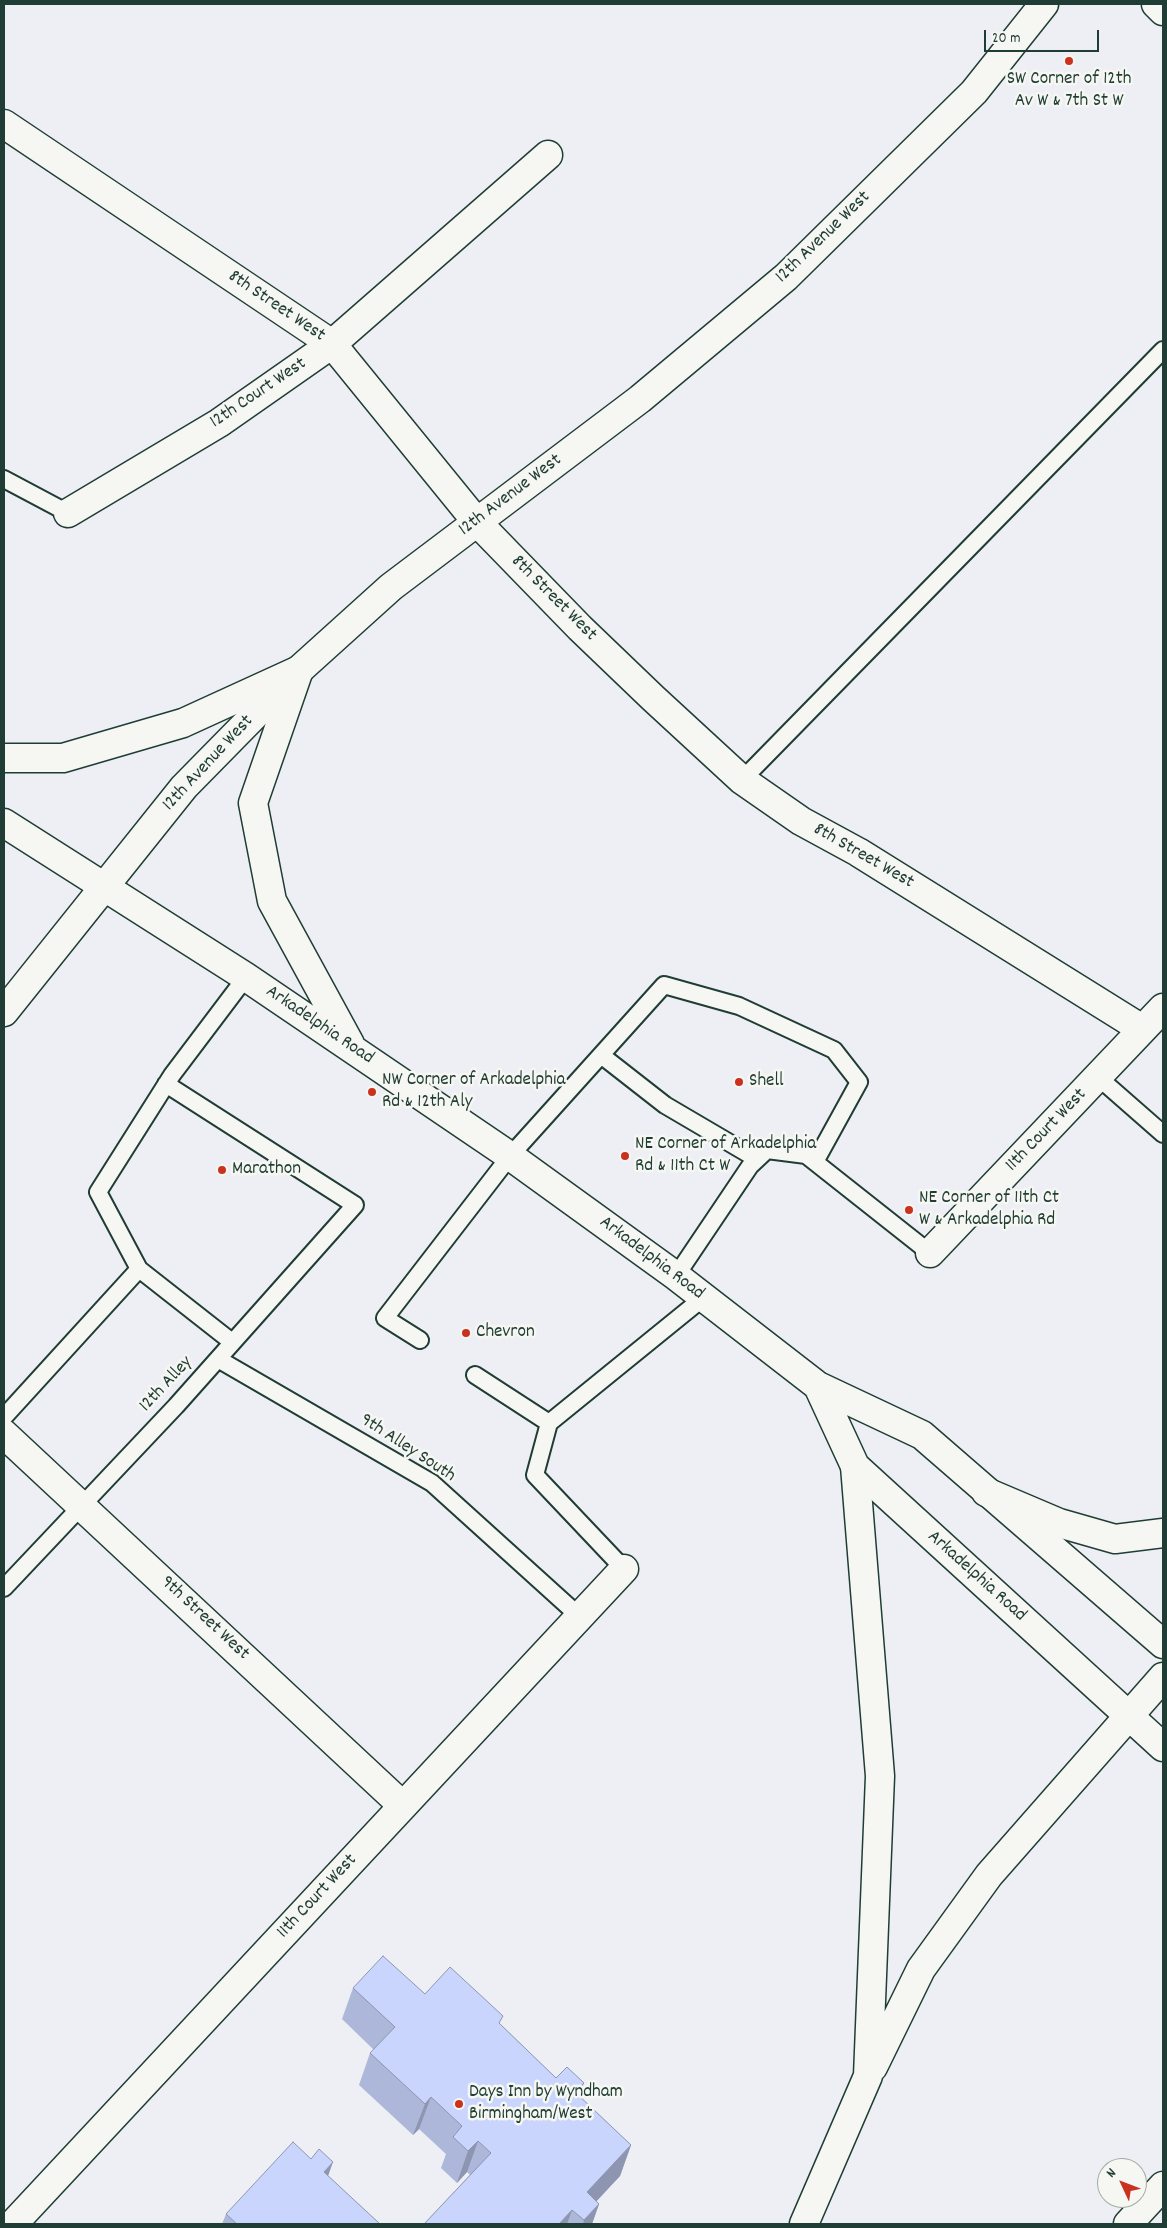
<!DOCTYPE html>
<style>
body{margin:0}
#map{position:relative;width:1167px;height:2228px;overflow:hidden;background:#edeff4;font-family:Dekko,sans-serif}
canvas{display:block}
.frame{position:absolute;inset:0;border:5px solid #1f3d34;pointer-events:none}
.north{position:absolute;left:1097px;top:2158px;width:50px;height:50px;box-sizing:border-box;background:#f6f6f2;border:1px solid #a0aca6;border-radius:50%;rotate:313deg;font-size:14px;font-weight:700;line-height:20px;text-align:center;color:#1f3d34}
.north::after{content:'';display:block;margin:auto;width:18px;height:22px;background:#c8321e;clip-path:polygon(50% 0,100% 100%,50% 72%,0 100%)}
.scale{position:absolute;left:984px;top:30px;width:115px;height:22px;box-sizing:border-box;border:2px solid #1f3d34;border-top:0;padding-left:6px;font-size:15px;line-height:18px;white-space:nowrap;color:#1f3d34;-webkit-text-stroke:4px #f6f6f2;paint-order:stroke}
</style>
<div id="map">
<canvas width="1167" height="2228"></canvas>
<div class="frame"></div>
<div class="north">N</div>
<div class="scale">20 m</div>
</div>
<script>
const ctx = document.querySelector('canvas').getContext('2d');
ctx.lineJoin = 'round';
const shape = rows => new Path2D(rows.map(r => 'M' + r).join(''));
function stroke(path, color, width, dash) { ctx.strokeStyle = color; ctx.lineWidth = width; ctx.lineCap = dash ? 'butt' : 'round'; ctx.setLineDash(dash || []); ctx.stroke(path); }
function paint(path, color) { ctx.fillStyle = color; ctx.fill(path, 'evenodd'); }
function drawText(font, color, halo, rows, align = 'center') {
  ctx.font = font + ' Dekko,sans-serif'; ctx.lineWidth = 5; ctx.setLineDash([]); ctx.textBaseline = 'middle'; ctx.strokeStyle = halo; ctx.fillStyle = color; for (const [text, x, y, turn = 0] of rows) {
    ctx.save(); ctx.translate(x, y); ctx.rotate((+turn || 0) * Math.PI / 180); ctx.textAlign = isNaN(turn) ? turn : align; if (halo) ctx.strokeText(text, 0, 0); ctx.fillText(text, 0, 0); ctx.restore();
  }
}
const lane = shape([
 [4,479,68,513],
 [742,780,1163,350],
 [601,1055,665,1105,757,1159],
 [1098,1077,1163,1134],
 [139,1269,98,1192,172,1075,246,977],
 [676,1276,750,1166,767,1150,806,1155,930,1253],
 [420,1340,385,1318,510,1156,664,985,739,1006,834,1050,859,1082,815,1162],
 [218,1359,432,1483,579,1616],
 [475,1375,549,1423,703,1298],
 [4,1417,139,1269,232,1342],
 [549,1423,535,1475,624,1569],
 [4,1588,176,1406,355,1205,166,1084]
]);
const street = shape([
 [1156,4,1163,11],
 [4,124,332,344,476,521,580,628,653,698,742,780,801,821,858,852,1142,1029],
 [68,513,219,423,332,344,548,155],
 [4,1012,184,787,299,670,391,587,640,399,786,277,974,92,1044,4],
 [930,1253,1163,1008],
 [4,1434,403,1806],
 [13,2224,624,1569]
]);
const primary = shape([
 [299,670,253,803,272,901,350,1044],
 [4,758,63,758,183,723,299,670],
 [4,823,246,977,510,1156,676,1276,818,1386,922,1435,1163,1644],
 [818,1386,855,1466,1163,1747]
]);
const highway = shape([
 [986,1492,1059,1523,1115,1539,1163,1533],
 [873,2067,921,1969,989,1875,1163,1677],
 [804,2224,868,2076,880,1776,855,1466],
 [1128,2224,1163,2186]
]);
stroke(lane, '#1f3d34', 20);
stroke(street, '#1f3d34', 31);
stroke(primary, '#1f3d34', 31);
stroke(highway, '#1f3d34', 31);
stroke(lane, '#f6f6f2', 16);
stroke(street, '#f6f6f2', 28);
stroke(primary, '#f6f6f2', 28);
stroke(highway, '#f6f6f2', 28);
paint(shape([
 [353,1988,425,1994,500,2024,556,2078,579,2096,631,2145,620,2176,596,2201,599,2204,592,2224,424,2224,470,2175,467,2172,457,2183,441,2168,446,2154,419,2129,413,2135,359,2085,370,2053,374,2050,342,2019],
 [328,2176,380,2224,222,2224,226,2214]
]), '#adb7d9');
paint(shape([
 [584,2083,572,2114,575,2092],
 [431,2097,419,2129,413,2135,425,2104],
 [478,2141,467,2172,457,2183,468,2151],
 [631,2145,620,2176,581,2218,587,2192],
 [333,2162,322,2193,324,2172],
 [599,2204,592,2224,583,2224,584,2220],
 [572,2210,567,2224,559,2224]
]), '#8d95b0');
const building = shape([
 [383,1956,425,1994,450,1967,503,2016,499,2023,556,2078,567,2067,584,2083,575,2092,631,2145,587,2192,599,2204,584,2220,572,2210,559,2224,424,2224,491,2153,478,2141,468,2151,453,2137,462,2126,431,2097,425,2104,370,2053,395,2027,353,1988,383,1956],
 [293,2142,311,2159,319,2149,333,2162,324,2172,380,2224,237,2224,226,2214,293,2142]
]);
paint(building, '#c9d5fc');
stroke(building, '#8d95b0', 1);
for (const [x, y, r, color] of [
 [1069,61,5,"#c8321e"],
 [739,1082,5,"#c8321e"],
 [372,1092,5,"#c8321e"],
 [625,1156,5,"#c8321e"],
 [222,1170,5,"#c8321e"],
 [909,1210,5,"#c8321e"],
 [466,1333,5,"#c8321e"],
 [459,2104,5,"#c8321e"]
]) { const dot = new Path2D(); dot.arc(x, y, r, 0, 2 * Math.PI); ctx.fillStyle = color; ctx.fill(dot); stroke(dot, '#f6f6f2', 2); }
drawText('19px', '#1f3d34', '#f6f6f2', [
 ["SW Corner of 12th",1069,80,"center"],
 ["Av W & 7th St W",1069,102,"center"],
 ["NW Corner of Arkadelphia",382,1081],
 ["Rd & 12th Aly",382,1103],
 ["Shell",749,1082],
 ["NE Corner of Arkadelphia",635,1145],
 ["Rd & 11th Ct W",635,1167],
 ["Marathon",232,1170],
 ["NE Corner of 11th Ct",919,1199],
 ["W & Arkadelphia Rd",919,1221],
 ["Chevron",476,1333],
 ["Days Inn by Wyndham",469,2093],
 ["Birmingham/West",469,2115]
], 'left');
drawText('19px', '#1f3d34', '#f6f6f2', [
 ["12th Avenue West",824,238,-44],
 ["8th Street West",276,307,34],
 ["12th Court West",259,394,-34],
 ["12th Avenue West",511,496,-37],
 ["8th Street West",553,599,45],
 ["12th Avenue West",209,764,-47],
 ["8th Street West",863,857,30],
 ["Arkadelphia Road",319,1026,34],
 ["11th Court West",1047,1131,-46],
 ["Arkadelphia Road",651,1259,37],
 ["12th Alley",167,1385,-47],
 ["9th Alley South",407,1449,33],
 ["Arkadelphia Road",976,1577,42],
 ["9th Street West",204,1619,43],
 ["11th Court West",318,1897,-47]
]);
</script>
